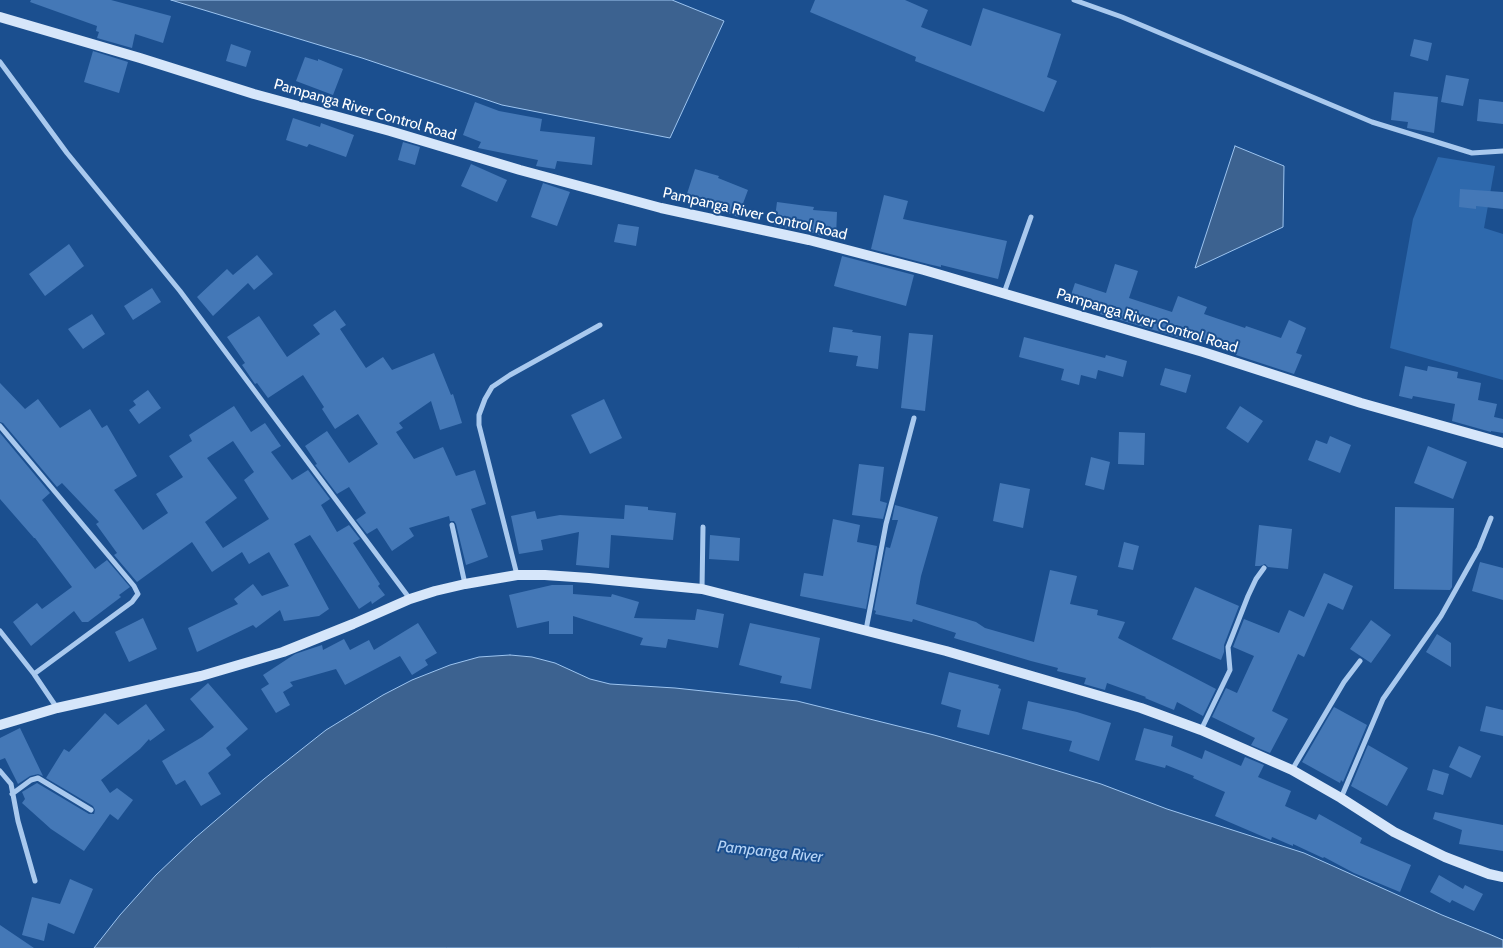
<!DOCTYPE html>
<style>
body{margin:0}
canvas{display:block;background:#1b4f8f}
</style>
<canvas width="1503" height="948"></canvas>
<script>
const ctx = document.querySelector('canvas').getContext('2d');
ctx.lineJoin = 'round';
function paint(path, color) { ctx.fillStyle = color; ctx.fill(path, 'evenodd'); }
const shape = rows => new Path2D(rows.map(r => 'M' + r).join(''));
function stroke(path, color, width, dash) { ctx.strokeStyle = color; ctx.lineWidth = width; ctx.lineCap = dash ? 'butt' : 'round'; ctx.setLineDash(dash || []); ctx.stroke(path); }
function drawText(font, color, halo, rows, align = 'center') {
  ctx.font = font + ' Cabin,sans-serif'; ctx.lineWidth = 4; ctx.setLineDash([]); ctx.textBaseline = 'middle'; ctx.strokeStyle = halo; ctx.fillStyle = color; for (const [text, x, y, turn = 0] of rows) {
    ctx.save(); ctx.translate(x, y); ctx.rotate((+turn || 0) * Math.PI / 180); ctx.textAlign = isNaN(turn) ? turn : align; if (halo) ctx.strokeText(text, 0, 0); ctx.fillText(text, 0, 0); ctx.restore();
  }
}
paint(shape([
 [1438,157,1495,166,1484,228,1503,234,1503,380,1390,348,1413,219]
]), '#2e69ad');
const water = shape([
 [171,0,672,0,724,21,670,138,502,105,362,58,171,0],
 [1235,146,1284,166,1283,227,1195,268,1235,146],
 [510,655,532,657,555,663,590,679,610,684,675,688,797,701,934,735,1008,756,1101,784,1167,809,1304,853,1442,915,1489,934,1503,940,1503,948,94,948,120,915,156,875,195,838,264,779,326,730,383,695,412,680,450,665,479,657,510,655]
]);
paint(water, '#3c6290');
stroke(water, '#9cc4f0', 1);
paint(shape([
 [31,0,111,0,171,16,163,43,135,34,132,48,97,38,99,32,96,31,97,26,30,2],
 [815,0,905,0,928,10,921,27,971,46,983,8,1061,34,1047,77,1057,81,1044,112,915,61,916,57,810,12],
 [1414,39,1432,43,1428,61,1410,56],
 [231,44,251,51,246,67,226,61],
 [93,51,128,62,119,93,84,82],
 [305,57,318,61,318,59,343,69,333,95,296,81],
 [1446,75,1469,79,1463,106,1441,102],
 [1394,92,1438,97,1434,133,1407,128,1408,122,1391,120],
 [1479,99,1503,102,1503,124,1477,121],
 [475,102,499,111,542,119,540,131,595,137,592,165,557,161,555,169,536,166,538,160,478,148,481,142,463,135],
 [293,118,320,127,321,123,354,135,346,157,309,144,307,147,286,140],
 [403,142,420,147,415,165,398,160],
 [471,164,507,180,497,202,461,186],
 [695,169,719,176,718,178,748,190,738,217,710,206,710,208,685,200],
 [543,183,570,192,557,226,531,217],
 [1460,189,1503,192,1503,209,1476,206,1476,209,1459,207],
 [884,195,908,201,903,219,1007,241,998,279,941,265,941,267,928,264,871,249],
 [777,202,814,207,813,210,837,212,836,237,821,236,814,233,774,225],
 [618,224,639,227,636,246,614,242],
 [69,244,84,266,45,296,29,274],
 [257,255,273,274,254,290,248,283,213,316,197,297,227,269,233,275],
 [842,256,914,275,906,306,834,286],
 [1115,264,1138,271,1129,298,1172,312,1178,296,1207,307,1204,314,1245,328,1246,326,1281,338,1289,320,1306,328,1296,353,1302,355,1294,374,1236,355,1237,352,1196,337,1194,342,1100,314,1102,308,1070,298,1075,283,1106,293],
 [152,288,161,302,133,320,124,306],
 [335,310,346,325,340,329,366,368,383,357,392,370,434,353,451,395,453,394,462,423,440,430,431,401,399,423,403,428,396,432,414,459,443,447,456,476,475,470,486,504,471,509,488,557,466,565,456,524,454,521,450,521,449,516,409,528,414,536,392,551,377,528,367,534,356,520,366,513,349,487,337,494,315,465,317,464,305,446,327,431,349,463,378,444,358,414,335,429,322,409,324,407,303,375,268,398,257,383,255,384,242,365,245,363,227,337,259,316,287,357,320,334,313,325],
 [92,314,105,334,83,349,68,329],
 [833,327,853,330,852,332,881,336,878,369,856,366,858,356,829,352],
 [909,333,933,335,925,411,901,408],
 [1024,337,1105,358,1106,355,1127,361,1123,377,1098,370,1096,379,1081,375,1079,385,1061,380,1064,369,1019,357],
 [1405,366,1427,371,1428,366,1458,372,1457,378,1481,383,1478,400,1497,404,1494,417,1503,419,1503,433,1491,431,1491,432,1452,421,1455,404,1413,396,1412,399,1399,396],
 [1165,368,1191,375,1186,393,1160,385],
 [0,383,25,409,38,399,60,428,90,409,102,428,107,425,137,476,114,490,143,530,168,513,156,494,183,477,169,456,192,441,189,435,234,406,251,432,265,423,281,446,271,452,292,480,308,470,330,499,321,505,337,532,349,525,360,539,353,543,380,584,378,586,385,595,372,604,371,601,359,609,310,535,294,544,329,609,319,616,284,621,280,610,256,628,253,625,197,652,188,628,238,604,234,599,253,584,262,596,289,586,269,552,249,564,242,552,212,572,192,542,137,582,114,555,117,553,96,524,99,522,62,483,57,487,3,423,0,422],
 [233,441,254,472,244,480,269,519,223,548,205,522,237,498,207,458],
 [148,390,161,408,139,424,129,410,136,405,133,401],
 [604,399,622,438,590,454,571,415],
 [1240,406,1263,421,1248,443,1226,428],
 [1119,432,1145,433,1144,465,1118,464],
 [0,433,50,493,42,500,95,569,107,560,130,587,119,595,121,597,88,622,82,622,74,611,31,646,13,622,37,603,42,609,72,587,35,538,34,538,0,499],
 [1330,436,1351,445,1340,473,1308,460,1316,440,1327,444],
 [1428,446,1467,462,1453,499,1414,483],
 [1091,457,1110,462,1104,490,1085,485],
 [859,464,884,467,880,501,887,503,883,519,852,515],
 [1000,483,1030,489,1023,528,993,521],
 [625,505,648,507,648,510,676,513,673,540,611,535,609,568,576,565,579,532,541,540,543,550,519,554,511,516,535,511,537,519,560,515,624,519],
 [895,505,938,517,921,576,916,604,976,622,985,628,1034,642,1050,570,1077,576,1070,604,1098,610,1097,615,1125,622,1118,638,1216,689,1203,716,1177,702,1174,710,1145,698,1146,697,1107,683,1105,690,1084,684,1086,678,1057,671,1058,668,1031,661,954,638,956,633,913,619,912,622,875,614,876,611,874,610,886,547,890,548,898,520,892,520],
 [1395,507,1454,508,1452,587,1450,590,1394,589],
 [833,519,860,525,857,542,877,546,866,609,800,596,804,573,823,576],
 [1259,525,1292,529,1288,569,1268,567,1265,564,1260,566,1255,566],
 [710,535,740,538,739,561,709,559],
 [1124,542,1139,546,1133,570,1118,567],
 [1480,562,1503,568,1503,600,1472,591],
 [1324,573,1353,586,1343,610,1328,603,1304,657,1298,654,1272,711,1288,719,1270,753,1251,745,1255,738,1212,717,1226,688,1237,693,1254,656,1233,647,1244,619,1279,633,1289,610,1304,617],
 [552,585,573,585,573,594,611,597,612,594,639,602,634,618,695,620,697,609,724,614,718,648,668,639,666,648,640,645,643,638,573,616,573,634,549,634,549,621,517,628,509,595],
 [1195,587,1239,606,1224,645,1224,652,1221,660,1172,639],
 [143,618,157,649,129,662,115,632],
 [1371,620,1391,635,1371,663,1350,649],
 [418,623,437,653,425,660,428,665,412,675,400,656,345,685,336,669,290,682,293,686,283,692,290,705,276,713,261,689,269,684,263,675,295,654,322,645,323,650,344,639,350,650,369,640,374,650],
 [750,623,820,638,811,689,780,683,782,676,739,665],
 [1437,634,1451,643,1451,667,1426,652],
 [949,672,999,685,998,688,1001,689,989,735,957,727,961,710,941,704],
 [208,683,248,729,226,748,231,755,208,773,221,794,201,806,185,780,176,785,162,761,202,737,214,727,190,699],
 [1028,701,1077,712,1111,723,1099,761,1069,751,1072,741,1022,729],
 [146,704,165,730,150,741,149,739,140,749,101,780,110,793,117,788,133,800,118,820,110,814,84,851,51,829,22,803,25,799,22,792,37,783,89,814,94,814,95,810,93,806,46,778,64,749,69,752,105,713,118,725],
 [1486,706,1503,710,1503,736,1480,731],
 [1334,707,1367,725,1343,782,1341,780,1340,783,1302,762],
 [20,728,43,776,38,774,30,776,18,784,5,758,0,760,0,738],
 [1144,728,1173,736,1171,746,1202,759,1205,750,1241,766,1245,757,1264,765,1258,777,1291,791,1285,806,1316,820,1319,814,1362,838,1360,843,1411,865,1400,892,1354,873,1324,857,1323,858,1293,844,1293,846,1272,837,1271,840,1215,816,1225,792,1193,778,1194,776,1166,765,1165,768,1135,760],
 [1368,745,1408,768,1387,806,1351,786],
 [1459,746,1481,756,1471,778,1449,767],
 [1433,769,1449,774,1443,795,1427,790],
 [1435,812,1503,825,1503,851,1459,844,1462,830,1433,819],
 [1439,875,1463,889,1465,885,1483,894,1474,911,1452,900,1450,903,1430,892],
 [70,879,93,889,74,934,48,923,44,941,22,935,32,897,60,904],
 [0,925,34,948,0,948]
]), '#4478b7');
stroke(shape([
 [1074,0,1122,17,1372,122,1472,153,1503,151],
 [0,62,67,153,180,291,410,599],
 [1004,293,1031,217],
 [0,426,134,586,138,594,132,602,34,674],
 [452,525,465,584],
 [517,575,479,425,479,415,485,399,492,387,510,375,600,325],
 [702,589,703,527],
 [866,630,886,524,914,418],
 [0,631,34,674,57,708],
 [1201,730,1230,670,1228,647,1248,596,1256,579,1264,568],
 [1292,770,1344,682,1360,661],
 [0,771,11,784,18,821,35,881],
 [12,794,31,780,38,778,91,810],
 [1341,798,1383,699,1441,616,1479,548,1491,518]
]), '#a9c9ee', 5);
stroke(shape([
 [0,17,140,58,254,94,390,131,520,170,661,208,809,240,924,270,1203,352,1361,403,1503,443],
 [0,725,57,708,201,676,283,652,353,624,410,599,435,591,465,584,517,575,545,575,589,578,702,589,946,651,1141,708,1201,730,1292,770,1341,798,1394,832,1445,857,1489,874,1503,877]
]), '#d6e6fa', 10);
drawText('15px', '#fff', '#1b4f8f', [
 ["Pampanga River Control Road",365,110,16],
 ["Pampanga River Control Road",755,214,13],
 ["Pampanga River Control Road",1147,321,17]
]);
drawText('italic 16px', '#b5d3f5', '#1b4f8f', [
 ["Pampanga River",770,852,6]
]);
</script>
